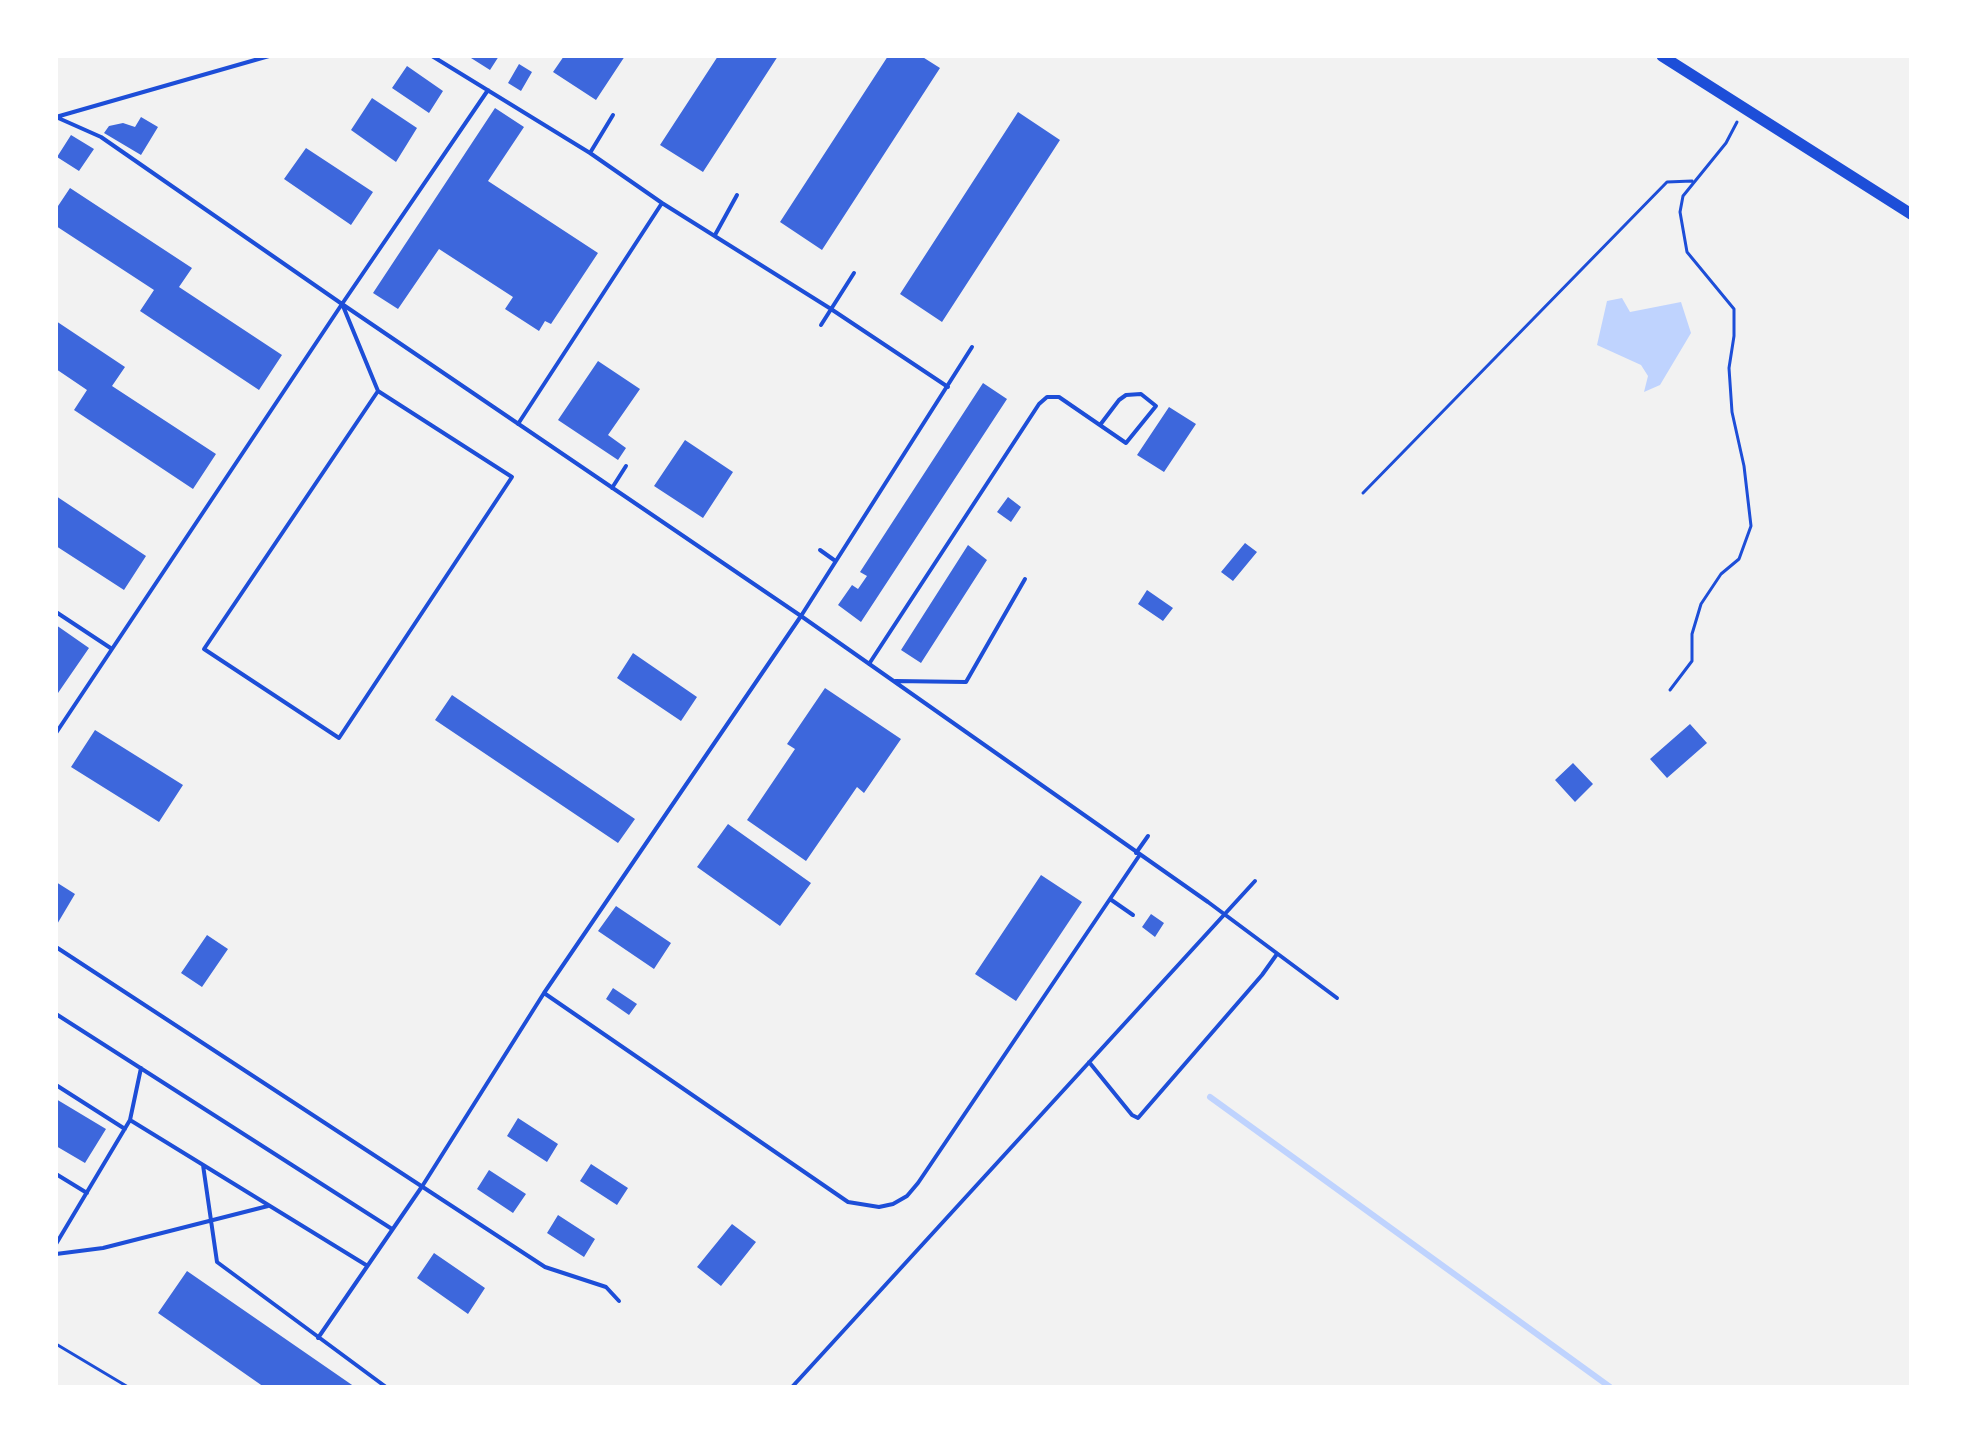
<!DOCTYPE html>
<style>
body{margin:0}
#map{position:relative;width:1967px;height:1443px;overflow:hidden;background:#f2f2f2;font-family:"Noto Sans",sans-serif}
canvas{display:block}
.frame{position:absolute;inset:0;border:58px solid #fff;pointer-events:none}
</style>
<div id="map">
<canvas width="1967" height="1443"></canvas>
<div class="frame"></div>
</div>
<script>
const ctx = document.querySelector('canvas').getContext('2d');
ctx.lineJoin = 'round';
function paint(path, color) { ctx.fillStyle = color; ctx.fill(path, 'evenodd'); }
const shape = rows => new Path2D(rows.map(r => 'M' + r).join(''));
function stroke(path, color, width, dash) { ctx.strokeStyle = color; ctx.lineWidth = width; ctx.lineCap = dash ? 'butt' : 'round'; ctx.setLineDash(dash || []); ctx.stroke(path); }
paint(shape([
 [1622,298,1630,312,1681,302,1691,333,1660,385,1644,392,1648,376,1641,365,1597,345,1607,301]
]), '#bfd3fe');
stroke(shape([
 [1210,1097,1610,1387]
]), '#bfd3fe', 6);
paint(shape([
 [472,56,499,56,490,70,471,58],
 [564,56,625,56,596,100,553,72],
 [718,56,778,56,703,172,660,145],
 [888,56,921,56,940,68,822,250,780,222],
 [519,64,532,72,521,91,508,83],
 [407,66,443,91,429,113,392,88],
 [372,98,417,128,396,162,351,130],
 [495,108,524,127,488,181,598,253,551,324,545,321,539,331,505,309,513,297,439,249,398,309,373,293],
 [1018,112,1060,140,942,322,900,294],
 [141,117,158,127,141,155,104,133,109,126,123,123,135,127],
 [71,135,94,149,79,171,57,157],
 [306,148,373,192,351,225,284,179],
 [70,188,192,268,179,287,282,355,259,390,140,311,154,290,56,226,56,209],
 [56,321,125,367,112,386,216,454,193,489,74,410,87,390,56,369],
 [598,361,640,389,608,435,626,448,618,460,558,420],
 [983,383,1007,399,861,622,838,605,852,585,858,589,867,576,860,572],
 [1169,407,1196,424,1164,472,1137,455],
 [685,440,733,472,703,518,654,486],
 [56,496,146,556,124,590,56,546],
 [1008,497,1021,507,1011,522,997,512],
 [1245,543,1257,552,1233,581,1221,572],
 [968,545,987,560,921,663,901,650],
 [1147,590,1173,608,1163,621,1138,604],
 [56,625,89,648,58,693,56,691],
 [633,653,697,697,681,721,617,678],
 [825,688,901,739,864,793,857,787,806,861,747,820,795,749,787,744],
 [452,695,635,819,618,843,435,720],
 [1690,724,1707,743,1667,778,1650,759],
 [95,730,183,785,159,822,71,767],
 [1573,763,1593,784,1575,802,1555,780],
 [728,824,811,883,780,926,697,867],
 [1041,875,1082,902,1016,1001,975,974],
 [56,882,75,894,56,926],
 [616,906,671,943,654,969,598,931],
 [1151,914,1164,923,1155,937,1142,927],
 [207,935,228,949,202,987,181,973],
 [613,988,637,1004,629,1015,606,999],
 [56,1099,106,1129,85,1163,56,1146],
 [518,1118,558,1144,547,1162,507,1136],
 [591,1164,628,1188,617,1205,580,1181],
 [489,1170,526,1194,513,1213,477,1189],
 [558,1215,595,1239,584,1257,547,1233],
 [732,1224,756,1242,721,1286,697,1267],
 [434,1253,485,1288,468,1314,417,1278],
 [187,1271,355,1387,264,1387,158,1313]
]), '#3d67dc');
stroke(shape([
 [1363,493,1667,182,1692,181],
 [1670,690,1692,661,1692,634,1701,604,1721,574,1739,559,1751,526,1744,466,1732,412,1729,368,1734,336,1734,309,1687,252,1680,212,1683,196,1726,143,1737,122],
 [56,1344,128,1387]
]), '#1d4ed8', 3);
stroke(shape([
 [432,56,590,153,662,203,831,309,948,387],
 [56,117,101,137,342,304,801,616,1208,902,1337,998],
 [56,117,269,56],
 [590,153,613,115],
 [715,235,737,195],
 [343,306,378,391,204,649,339,738,512,477,378,391],
 [821,325,854,273],
 [518,424,662,203],
 [612,488,626,466],
 [820,550,834,560],
 [56,612,112,649],
 [869,664,1039,404,1047,397,1059,397,1126,443,1156,406,1141,394,1126,395,1119,400,1100,425],
 [895,681,966,682,1025,579],
 [56,733,342,304,488,90],
 [1136,853,1148,836],
 [1110,899,1133,915],
 [56,947,545,1267,606,1287,619,1301],
 [544,993,848,1202,879,1207,893,1204,907,1196,918,1183,1139,856],
 [56,1014,392,1229],
 [1089,1062,1132,1115,1138,1118,1262,975,1277,954],
 [56,1085,125,1129],
 [130,1120,366,1265],
 [203,1165,217,1262,386,1387],
 [56,1174,87,1193],
 [56,1244,130,1120,141,1068],
 [56,1254,103,1248,268,1206],
 [318,1338,423,1185,544,993,801,616,972,347],
 [792,1387,1255,881]
]), '#1d4ed8', 4);
stroke(shape([
 [1662,56,1911,214]
]), '#1d4ed8', 11);
</script>
